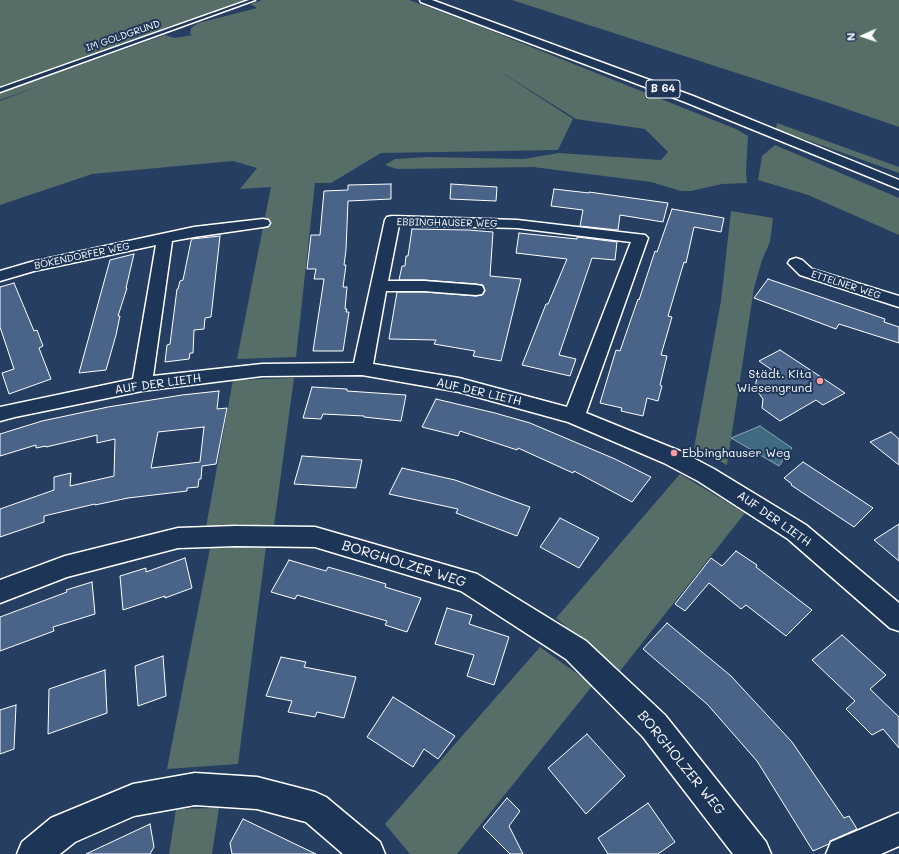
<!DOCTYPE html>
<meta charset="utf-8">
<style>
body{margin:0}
#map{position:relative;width:899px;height:854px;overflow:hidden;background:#263e61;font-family:Mali,sans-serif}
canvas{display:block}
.north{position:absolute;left:843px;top:16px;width:40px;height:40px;-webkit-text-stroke:3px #1d3557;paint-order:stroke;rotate:267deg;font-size:11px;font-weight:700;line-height:16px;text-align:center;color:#fff}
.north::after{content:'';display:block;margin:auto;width:14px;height:18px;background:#fff;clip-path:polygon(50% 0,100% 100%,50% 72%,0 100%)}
</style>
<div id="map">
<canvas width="899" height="854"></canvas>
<div class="north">N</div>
</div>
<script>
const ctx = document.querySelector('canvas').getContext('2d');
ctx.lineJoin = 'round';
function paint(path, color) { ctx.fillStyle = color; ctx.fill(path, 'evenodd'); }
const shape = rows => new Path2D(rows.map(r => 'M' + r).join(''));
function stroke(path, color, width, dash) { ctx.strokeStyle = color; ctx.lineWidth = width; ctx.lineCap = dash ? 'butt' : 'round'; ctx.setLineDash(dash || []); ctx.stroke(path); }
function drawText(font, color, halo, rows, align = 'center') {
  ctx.font = font + ' Mali,sans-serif'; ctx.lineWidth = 4; ctx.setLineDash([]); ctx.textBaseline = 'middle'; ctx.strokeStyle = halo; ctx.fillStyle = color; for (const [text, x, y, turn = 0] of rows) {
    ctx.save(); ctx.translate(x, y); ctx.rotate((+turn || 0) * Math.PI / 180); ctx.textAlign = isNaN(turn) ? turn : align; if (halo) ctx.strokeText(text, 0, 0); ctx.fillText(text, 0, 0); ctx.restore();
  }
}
paint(shape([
 [0,0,248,0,0,87],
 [262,0,409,0,474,24,736,129,748,136,746,171,747,183,722,184,691,191,681,191,651,182,533,167,397,169,385,165,395,159,428,157,523,159,559,153,661,160,668,152,645,129,576,119,493,67,573,119,558,150,381,153,331,183,315,183,296,357,237,359,271,187,240,189,257,168,233,161,92,174,0,205,0,101,42,85,0,100,0,93,165,35,175,38,192,35,190,34,191,28,198,23,257,8,251,4],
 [512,0,899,0,899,127,832,104],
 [777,123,899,167,899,173,776,129],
 [775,145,899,198,899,235,808,195,758,180,762,156],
 [731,211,773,218,770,242,762,260,754,288,727,465,694,448,721,301],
 [294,378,274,526,206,527,233,380],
 [680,474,745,513,620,671,556,618],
 [266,547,238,764,167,769,210,548],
 [540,647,593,685,457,854,410,854,385,824],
 [219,808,212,854,169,854,176,809]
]), '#566d68');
const water = shape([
 [760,426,792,448,779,466,731,438,760,426]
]);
paint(water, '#3e6b82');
stroke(water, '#8ba6b4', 1);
const building = shape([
 [391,184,391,199,348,201,346,250,344,265,346,265,343,287,347,287,345,309,347,309,346,312,349,312,343,351,313,351,324,279,314,279,316,269,307,269,311,235,320,235,324,191,348,190,348,185,391,184],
 [451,184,497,187,496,201,450,199,451,184],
 [554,189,589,193,589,192,668,203,663,222,620,215,618,230,580,226,583,210,551,206,554,189],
 [672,209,724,218,721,232,694,227,686,263,684,262,668,316,672,317,661,355,667,356,660,385,662,386,658,401,647,398,643,416,621,411,622,408,600,403,616,350,620,351,638,299,639,300,655,251,657,252,672,209],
 [412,229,468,230,493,232,490,276,521,279,501,361,473,356,475,351,434,344,436,340,389,339,397,292,424,292,476,296,482,295,485,291,483,285,476,284,424,280,399,280,402,266,405,266,406,256,408,256,412,229],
 [519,233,577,239,577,237,617,242,615,260,592,258,559,355,576,359,570,376,522,365,546,304,548,304,567,259,516,253,519,233],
 [220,236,211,317,205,318,204,329,194,330,193,353,190,353,189,359,165,362,167,345,170,344,177,289,178,289,180,281,183,280,191,241,192,239,220,236],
 [134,254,126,288,127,288,118,316,120,316,116,335,106,370,79,373,110,260,134,254],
 [768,279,885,319,884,322,899,327,899,343,839,324,836,329,754,298,768,279],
 [14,283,34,331,37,330,43,346,39,348,51,379,9,394,2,373,14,369,0,327,0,287,14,283],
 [780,350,824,379,845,393,823,405,816,400,780,421,762,408,763,399,755,388,757,377,772,370,759,361,780,350],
 [312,387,347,389,347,391,406,395,401,421,364,417,364,416,323,414,321,419,303,418,312,387],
 [219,391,217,409,227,408,216,464,202,466,201,479,199,479,198,487,187,488,187,491,128,498,95,505,95,504,44,516,44,522,0,537,0,509,54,490,54,477,71,473,70,486,114,476,115,439,97,443,97,435,46,447,46,446,36,448,36,445,0,456,0,434,42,421,108,407,182,395,219,391],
 [204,427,200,462,151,468,158,432,204,427],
 [436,399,495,413,530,423,615,459,651,477,632,502,574,471,573,473,518,448,517,450,460,431,458,436,422,427,436,399],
 [891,432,899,439,899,465,870,442,891,432],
 [302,456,362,460,356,488,294,484,302,456],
 [803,462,855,496,873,508,854,527,791,485,792,484,784,478,803,462],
 [402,468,455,480,530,507,517,536,456,513,458,509,389,494,402,468],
 [560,518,599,538,579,568,540,547,560,518],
 [899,524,899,561,874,540,899,524],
 [736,551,757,565,756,567,812,610,786,636,746,605,741,609,709,583,685,611,675,604,711,558,722,566,736,551],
 [185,558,192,588,165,598,165,596,123,610,120,576,146,568,146,572,185,558],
 [289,560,326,571,328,567,363,577,386,584,385,587,421,598,407,632,385,625,387,621,297,595,295,599,271,592,289,560],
 [92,582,95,614,53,627,54,631,0,651,0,617,67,592,66,590,92,582],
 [447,608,472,615,469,624,509,637,494,685,467,676,474,655,435,644,447,608],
 [667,623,731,676,792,742,844,818,849,816,857,829,830,841,829,844,813,851,757,761,707,704,643,649,667,623],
 [842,635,886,675,870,689,899,717,899,748,883,729,872,735,846,709,855,701,812,660,842,635],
 [163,656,166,696,138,706,135,666,163,656],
 [281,657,306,662,304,667,356,677,344,718,317,712,315,717,288,712,292,701,266,696,281,657],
 [105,670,107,713,48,734,49,689,105,670],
 [393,697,455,736,438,759,424,749,413,767,367,737,393,697],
 [16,705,14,749,0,754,0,710,16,705],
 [587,734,625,776,586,814,548,768,587,734],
 [507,798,520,811,509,826,523,854,510,854,483,827,507,798],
 [648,803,675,842,658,854,608,854,598,838,648,803],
 [243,819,293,843,316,854,232,854,230,843,243,819],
 [150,824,154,847,150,854,86,854,150,824]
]);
paint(building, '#4a6388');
stroke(building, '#fff', 1);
const lane = shape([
 [249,0,255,0,0,92,0,88,249,0]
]);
const street = shape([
 [392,216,517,220,645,235,648,238,586,413,680,451,714,469,806,525,899,603,899,631,890,628,788,539,698,481,664,463,568,422,459,392,362,375,262,376,142,391,15,417,0,421,0,407,133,379,156,245,34,271,0,281,0,271,31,262,194,227,263,219,268,220,270,223,268,226,263,227,194,237,172,241,153,376,262,364,354,363,385,220,387,217,392,216],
 [399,225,517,228,631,242,567,407,459,378,373,364,386,291,424,291,476,295,482,294,484,290,482,286,476,285,424,281,388,281,399,225],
 [796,258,802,260,812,269,899,296,899,307,800,275,788,263,790,260,796,258],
 [236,526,315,527,477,574,586,641,665,715,766,842,771,854,733,854,643,737,566,659,461,591,315,547,236,546,178,548,67,577,0,603,0,580,65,556,178,528,236,526],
 [195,773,257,777,315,792,326,797,380,842,385,854,343,854,306,822,257,809,195,805,134,816,75,842,60,854,17,854,22,842,51,818,133,784,195,773],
 [899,813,899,846,881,854,826,854,831,842,899,813]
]);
const highway = shape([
 [420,0,432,0,693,96,899,180,899,189,685,102,421,2,420,0]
]);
stroke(lane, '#fff', 3);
stroke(street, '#fff', 3);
stroke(highway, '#fff', 3);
paint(lane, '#1d3557');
paint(street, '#1d3557');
paint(highway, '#1d3557');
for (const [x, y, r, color] of [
 [820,381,4,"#ff9aa2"],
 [674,453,4,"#ff9aa2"]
]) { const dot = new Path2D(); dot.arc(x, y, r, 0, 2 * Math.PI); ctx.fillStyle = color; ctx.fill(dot); stroke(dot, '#1d3557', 1.5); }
drawText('10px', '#fff', '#1d3557', [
 ["IM GOLDGRUND",123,36,-19],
 ["EBBINGHAUSER WEG",447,223,1],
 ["BÖKENDORFER WEG",82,256,-12],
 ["ETTELNER WEG",846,285,18]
]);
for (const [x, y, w] of [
 [663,89,34]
]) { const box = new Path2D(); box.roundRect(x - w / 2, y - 9, w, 18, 3); ctx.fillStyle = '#1d3557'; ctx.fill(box); stroke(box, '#fff', 1); }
drawText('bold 11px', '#fff', null, [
 ["B 64",663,89]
]);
drawText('12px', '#fff', '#1d3557', [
 ["Städt. Kita",812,374],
 ["Wiesengrund",812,388],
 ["Ebbinghauser Weg",682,453,"left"]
], 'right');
drawText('12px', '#fff', '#1d3557', [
 ["AUF DER LIETH",158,384,-8],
 ["AUF DER LIETH",479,392,13],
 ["AUF DER LIETH",774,519,35]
]);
drawText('14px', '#fff', '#1d3557', [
 ["BORGHOLZER WEG",404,564,17],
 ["BORGHOLZER WEG",681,763,51]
]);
</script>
